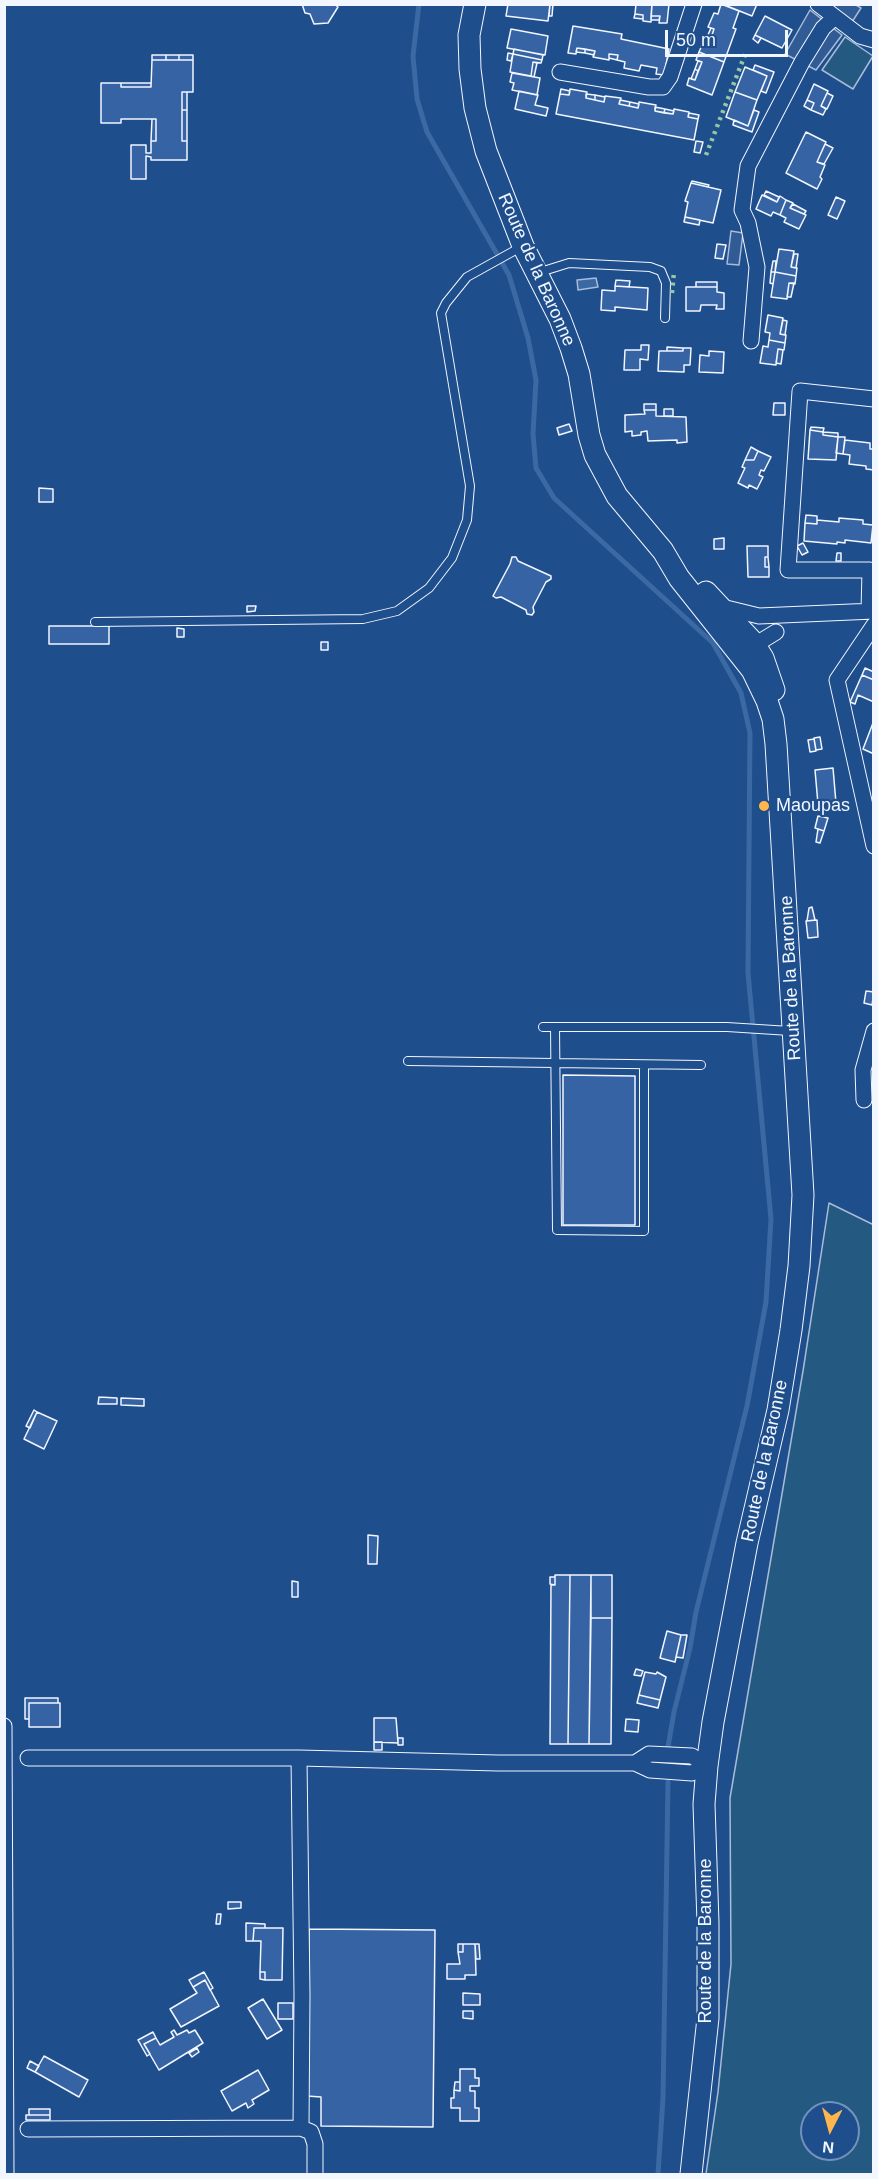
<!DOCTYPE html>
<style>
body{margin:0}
#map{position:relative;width:878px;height:2179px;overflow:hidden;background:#1f4e8c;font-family:Helvetica,sans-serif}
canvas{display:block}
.frame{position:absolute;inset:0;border:6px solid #f2f6ff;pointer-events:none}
.north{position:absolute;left:800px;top:2101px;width:60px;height:60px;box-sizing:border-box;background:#1f4e8c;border:2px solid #7391ba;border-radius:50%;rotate:186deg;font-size:16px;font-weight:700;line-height:24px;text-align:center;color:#f2f6ff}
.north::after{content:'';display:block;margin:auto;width:21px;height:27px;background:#ffb74d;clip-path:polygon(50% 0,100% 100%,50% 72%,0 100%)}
.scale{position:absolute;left:665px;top:30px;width:123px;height:27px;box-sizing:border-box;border:3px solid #f2f6ff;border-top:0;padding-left:8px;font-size:18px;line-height:21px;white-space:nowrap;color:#f2f6ff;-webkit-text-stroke:4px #1f4e8c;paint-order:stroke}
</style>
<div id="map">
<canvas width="878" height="2179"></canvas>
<div class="frame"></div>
<div class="north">N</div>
<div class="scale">50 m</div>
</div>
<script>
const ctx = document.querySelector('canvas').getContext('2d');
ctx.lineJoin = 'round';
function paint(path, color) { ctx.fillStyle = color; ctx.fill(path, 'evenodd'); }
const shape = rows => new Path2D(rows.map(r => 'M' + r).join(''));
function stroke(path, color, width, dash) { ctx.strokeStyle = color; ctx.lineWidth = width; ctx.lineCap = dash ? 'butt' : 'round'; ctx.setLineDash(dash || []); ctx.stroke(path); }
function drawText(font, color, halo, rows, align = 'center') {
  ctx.font = font + ' Helvetica,sans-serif'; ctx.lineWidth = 4.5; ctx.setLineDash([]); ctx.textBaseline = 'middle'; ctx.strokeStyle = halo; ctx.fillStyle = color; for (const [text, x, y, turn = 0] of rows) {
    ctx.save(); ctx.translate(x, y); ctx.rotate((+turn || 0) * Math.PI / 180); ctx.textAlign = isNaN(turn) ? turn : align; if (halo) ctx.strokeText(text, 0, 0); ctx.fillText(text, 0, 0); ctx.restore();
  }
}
const green = shape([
 [845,37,873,56,853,89,822,70,845,37],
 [829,1203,874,1225,873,2174,706,2174,718,2092,731,1964,730,1798,803,1371,829,1203],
 [812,2113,848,2113,848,2149,812,2149,812,2113]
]);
paint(green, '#245a82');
stroke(green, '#a8bbd7', 1.5);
const parking = shape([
 [829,5,856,5,861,8,852,22,829,5],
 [810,10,842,35,816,70,785,54,810,10],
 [731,231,743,233,739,265,727,264,731,231]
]);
paint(parking, '#305b95');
stroke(parking, '#a8bbd7', 1.5);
const water = shape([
 [596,278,598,287,578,290,577,280,596,278]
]);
paint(water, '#3b69a3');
stroke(water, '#a8bbd7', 1.5);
stroke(shape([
 [419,4,413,56,417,99,427,132,509,275,528,338,536,380,533,434,536,468,554,498,713,643,741,693,750,733,748,973,771,1219,766,1302,747,1406,696,1612,690,1648,674,1712,668,1747],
 [658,2174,663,2098,668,1782]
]), '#3b69a3', 5);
const building = shape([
 [302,4,334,4,338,7,328,23,314,24,310,14,305,13,302,4],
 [508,4,550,4,548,21,506,16,508,4],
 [550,4,553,4,552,16,549,16,550,4],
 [636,4,652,4,651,22,643,21,643,15,635,14,636,4],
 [652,4,669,4,667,23,659,23,660,16,651,16,652,4],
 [721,4,739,11,733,28,736,29,724,62,699,52,702,45,708,47,714,29,708,27,714,13,718,14,721,4],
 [722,4,757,4,752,16,722,4],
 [635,14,643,15,643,19,634,18,635,14],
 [651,16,660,16,659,20,651,20,651,16],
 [765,16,792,30,782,48,755,35,765,16],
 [573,26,622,34,621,39,669,49,664,75,656,74,657,68,641,65,639,71,624,68,625,62,617,60,618,55,609,54,609,60,593,57,595,51,577,48,576,54,568,53,573,26],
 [711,28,714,29,711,38,707,37,711,28],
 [511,29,548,36,545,55,507,48,511,29],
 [755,35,761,38,758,43,753,39,755,35],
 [577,48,585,49,585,53,576,52,577,48],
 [514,49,543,55,542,60,513,54,514,49],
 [585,49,595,51,594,55,585,53,585,49],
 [699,52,724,62,712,95,687,85,689,78,695,80,702,62,696,60,699,52],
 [508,53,513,54,511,61,507,60,508,53],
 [513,54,542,60,541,63,533,62,531,76,510,72,513,54],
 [609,54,618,55,617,60,609,58,609,54],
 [152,55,166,55,166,60,152,60,152,55],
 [166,55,179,55,179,60,166,60,166,55],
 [179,55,193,55,193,60,179,60,179,55],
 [152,60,193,60,193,92,182,92,182,141,187,141,187,160,151,160,151,157,146,156,146,179,131,179,131,145,146,145,146,153,151,153,151,141,156,141,156,119,121,119,121,123,101,123,101,83,121,83,121,87,151,87,152,60],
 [698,61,702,62,698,71,695,69,698,61],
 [533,62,537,63,534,77,531,76,533,62],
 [755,65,774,72,766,93,761,91,767,76,753,70,755,65],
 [745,67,767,76,757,100,735,92,745,67],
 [695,69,698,71,695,80,691,79,695,69],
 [512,73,540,78,537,95,512,90,514,83,510,82,512,73],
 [121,83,151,83,151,87,121,87,121,83],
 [814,84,828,91,821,106,826,109,823,115,811,110,814,103,807,100,814,84],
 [561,89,570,91,569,95,560,94,561,89],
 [570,89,587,92,586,98,604,102,605,96,621,98,619,104,629,106,638,108,639,102,656,105,655,111,673,114,674,109,689,112,688,117,698,119,694,140,556,114,560,94,569,95,570,89],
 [519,91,538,95,535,105,548,108,546,116,515,109,519,91],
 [182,92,187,92,187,110,182,110,182,92],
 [735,92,757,100,748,126,726,117,735,92],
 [827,93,833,96,827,109,821,106,827,93],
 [586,94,595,95,595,100,586,98,586,94],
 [595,95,605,97,604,102,595,100,595,95],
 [620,100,630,102,629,106,619,104,620,100],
 [807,100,814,103,811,110,804,106,807,100],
 [630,102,639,104,638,108,629,106,630,102],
 [655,107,665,109,664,113,655,111,655,107],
 [665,109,674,111,673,114,664,113,665,109],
 [182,110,187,110,187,141,182,141,182,110],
 [754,110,759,112,752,132,733,125,734,120,748,126,754,110],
 [689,113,699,115,698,119,688,117,689,113],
 [152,119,156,119,156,141,151,141,152,119],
 [806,132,826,142,817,162,825,165,820,177,822,179,817,189,786,173,806,132],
 [696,141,703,142,700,153,694,152,696,141],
 [825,144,833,148,824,164,817,162,825,144],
 [692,181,709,185,708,187,691,183,692,181],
 [691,183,721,190,713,223,685,217,688,202,685,201,691,183],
 [766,191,779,197,777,202,764,195,766,191],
 [762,195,777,202,780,196,786,200,780,215,773,212,771,216,756,209,762,195],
 [836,197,845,201,837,219,828,215,836,197],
 [786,200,793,203,790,208,806,215,799,229,784,222,786,218,780,215,786,200],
 [793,204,806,211,804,214,790,208,793,204],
 [685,217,700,220,699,225,684,222,685,217],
 [717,244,726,245,723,259,715,258,717,244],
 [779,249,794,251,791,267,797,268,796,276,775,272,779,249],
 [794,254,798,254,796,268,791,267,794,254],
 [773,261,776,261,775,272,771,272,773,261],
 [771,272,775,272,773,284,770,283,771,272],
 [775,272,796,276,795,284,789,283,787,299,771,297,775,272],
 [616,280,630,281,629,287,615,286,616,280],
 [696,282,717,282,717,287,696,287,696,282],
 [789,283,794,283,791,297,787,297,789,283],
 [615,286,648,288,647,310,615,307,615,311,601,310,602,290,615,291,615,286],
 [686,287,717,287,717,292,724,293,724,309,716,309,717,305,701,305,700,311,686,311,686,287],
 [768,315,783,318,780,334,786,335,785,343,769,340,770,333,765,332,768,315],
 [783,320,787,321,785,335,780,334,783,320],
 [769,340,785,343,784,350,778,349,776,365,760,363,763,346,768,347,769,340],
 [641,345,649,345,648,360,640,359,640,370,624,370,625,350,641,350,641,345],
 [667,347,683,348,683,351,667,351,667,347],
 [683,348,691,348,690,365,684,365,684,372,658,371,659,351,683,351,683,348],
 [778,349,783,350,781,364,776,363,778,349],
 [709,351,724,352,723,373,699,372,700,355,709,356,709,351],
 [774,403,785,403,785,415,773,415,774,403],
 [644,404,656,404,656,410,644,410,644,404],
 [664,409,673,409,673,416,664,416,664,409],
 [644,410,656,410,656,416,686,417,687,442,677,443,677,440,648,441,647,431,641,432,641,435,632,436,632,431,625,432,625,415,645,414,644,410],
 [569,424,572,431,559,435,557,428,569,424],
 [811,427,824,428,823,432,810,430,811,427],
 [810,430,823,432,823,435,838,437,836,460,808,459,810,430],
 [823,432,838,433,838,437,823,435,823,432],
 [838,437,845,437,843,454,836,453,838,437],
 [845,440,870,443,870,449,874,449,874,470,866,469,866,466,849,464,850,455,843,454,845,440],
 [751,447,758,451,754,460,745,460,751,447],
 [758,451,771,457,764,471,761,470,759,475,763,477,757,489,749,485,748,488,738,483,745,468,742,467,745,460,754,460,758,451],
 [39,488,53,489,53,502,39,502,39,488],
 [806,515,817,516,817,524,805,523,806,515],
 [839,518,863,520,863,524,873,525,871,543,845,540,845,543,837,542,837,544,804,541,805,523,817,524,817,520,839,522,839,518],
 [724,538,724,549,714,549,714,539,724,538],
 [803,543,808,552,802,555,797,546,803,543],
 [747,546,768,546,768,557,765,557,765,567,769,567,769,577,748,577,747,546],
 [837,553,841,553,841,561,836,561,837,553],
 [512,557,516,557,518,561,551,576,551,579,546,582,533,607,534,612,532,615,527,614,526,610,501,597,496,598,493,596,510,564,512,557],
 [765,557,768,557,769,567,765,567,765,557],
 [247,606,256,606,255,611,247,612,247,606],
 [49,626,109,626,109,644,49,644,49,626],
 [177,628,184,629,184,637,177,637,177,628],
 [321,642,328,642,328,650,321,650,321,642],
 [865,668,874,672,874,680,862,675,865,668],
 [862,675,874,680,874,702,858,695,855,704,850,702,862,675],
 [873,723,874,724,874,754,863,749,873,723],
 [820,737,822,749,816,750,814,738,820,737],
 [814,739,816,751,810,752,808,740,814,739],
 [833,768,836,803,818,804,815,770,833,768],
 [818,816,828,818,824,831,815,828,818,816],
 [818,829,824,831,820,843,816,842,818,829],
 [812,907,815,920,807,921,809,908,812,907],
 [817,920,818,937,808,938,806,921,817,920],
 [866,991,874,992,872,1005,864,1003,866,991],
 [563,1075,635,1076,635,1225,563,1225,563,1075],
 [99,1397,117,1398,117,1404,98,1404,99,1397],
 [121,1398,144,1399,144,1406,121,1405,121,1398],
 [34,1410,37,1412,30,1428,26,1426,34,1410],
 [37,1412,57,1421,44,1449,24,1439,37,1412],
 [368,1535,378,1536,377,1564,368,1564,368,1535],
 [555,1575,570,1575,568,1744,550,1744,551,1585,555,1585,555,1575],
 [570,1575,591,1575,589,1744,568,1744,570,1575],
 [591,1575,612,1575,612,1618,591,1618,591,1575],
 [550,1577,555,1577,555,1585,550,1584,550,1577],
 [292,1581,298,1582,298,1597,292,1597,292,1581],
 [591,1618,612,1618,611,1744,589,1744,591,1618],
 [667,1631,681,1635,675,1662,660,1658,667,1631],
 [681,1635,687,1635,683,1658,676,1657,681,1635],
 [636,1669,643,1671,641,1676,634,1675,636,1669],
 [645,1672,656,1674,657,1672,666,1677,660,1700,639,1695,645,1672],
 [639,1695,660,1700,658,1708,637,1703,639,1695],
 [25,1698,58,1698,58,1703,29,1703,29,1719,25,1719,25,1698],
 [29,1703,60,1703,60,1727,29,1727,29,1703],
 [374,1718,396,1718,398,1743,374,1742,374,1718],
 [626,1719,639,1720,638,1732,625,1731,626,1719],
 [398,1738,403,1738,403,1745,398,1745,398,1738],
 [374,1742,382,1742,382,1750,374,1750,374,1742],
 [228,1902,241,1902,241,1908,228,1909,228,1902],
 [217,1914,221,1914,220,1924,216,1924,217,1914],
 [246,1923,265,1924,265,1928,254,1928,253,1941,246,1941,246,1923],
 [254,1928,283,1928,282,1980,265,1980,265,1972,260,1972,261,1941,253,1941,254,1928],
 [309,1929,435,1930,433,2127,321,2126,321,2097,307,2096,309,1929],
 [458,1944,463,1944,463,1952,458,1952,458,1944],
 [463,1944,475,1944,476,1975,465,1975,465,1979,447,1979,447,1964,460,1964,458,1952,463,1952,463,1944],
 [475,1944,479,1944,480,1959,476,1959,475,1944],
 [204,1972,213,1988,210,1990,205,1980,193,1987,189,1980,204,1972],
 [260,1972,265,1972,265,1980,260,1979,260,1972],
 [205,1980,219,2006,181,2027,170,2009,197,1993,193,1987,205,1980],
 [463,1993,480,1994,480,2005,463,2005,463,1993],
 [263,1999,282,2030,267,2039,248,2008,263,1999],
 [278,2003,293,2003,293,2019,278,2019,278,2003],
 [463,2011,473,2011,473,2019,463,2018,463,2011],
 [174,2030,177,2035,187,2030,189,2033,195,2030,203,2043,159,2070,144,2044,156,2038,160,2045,174,2037,171,2032,174,2030],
 [153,2032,156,2038,144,2044,150,2054,147,2056,138,2040,153,2032],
 [197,2048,199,2052,192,2057,189,2053,197,2048],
 [44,2056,88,2080,79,2097,35,2072,44,2056],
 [30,2061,39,2066,35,2072,27,2068,30,2061],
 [460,2069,475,2069,475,2078,479,2078,479,2086,470,2086,470,2091,475,2091,475,2108,479,2108,479,2121,460,2121,460,2108,451,2108,451,2098,454,2098,454,2090,460,2091,460,2069],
 [258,2070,269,2090,252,2100,254,2104,248,2108,246,2103,232,2111,221,2091,258,2070],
 [455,2082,460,2082,460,2091,454,2090,455,2082],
 [29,2109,50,2109,50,2115,26,2115,29,2115,29,2109],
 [26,2115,50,2115,50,2120,26,2120,26,2115]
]);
paint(building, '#3563a3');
stroke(building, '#f2f6ff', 1.5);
const lane = shape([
 [537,273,569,263,650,267,661,271,666,283,665,318],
 [95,622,363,619,397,611,429,588,452,558,467,520,470,486,441,313,446,303,467,277,521,247],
 [543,1027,727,1027,790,1031],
 [555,1027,557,1230,644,1231,644,1065],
 [408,1061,701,1065]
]);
const street = shape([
 [818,4,860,36,874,40],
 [560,72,649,87,663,87,670,77,694,4],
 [751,341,757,267,748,223,742,210,748,166,802,62,823,28,835,17],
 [722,607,759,616,874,611],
 [869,611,870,570,788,570,800,391,874,399],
 [874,625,837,680,874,846],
 [746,640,753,642,763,640,776,632],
 [864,1100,863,1070,874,1031],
 [4,1726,6,2174],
 [28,1758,299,1758,498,1763,635,1763,650,1770,692,1773,707,1766],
 [299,1758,302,1995,301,2128],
 [635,1763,649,1754,692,1756,707,1766],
 [28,2129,301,2128,311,2132,315,2144,315,2174]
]);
const secondary = shape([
 [475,4,469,35,470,69,475,108,486,151,523,246,560,319,571,348,579,374,589,435,595,455,617,496,663,551,679,578,752,670,767,701,773,719,776,744,803,1195,799,1266,791,1330,778,1410,747,1543,713,1722,707,1766,704,1804,708,1923,708,2018,691,2174],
 [706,592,753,642,763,658,774,690]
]);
stroke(lane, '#f2f6ff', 10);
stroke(street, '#f2f6ff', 17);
stroke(secondary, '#f2f6ff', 23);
stroke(lane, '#1f4e8c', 8);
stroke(street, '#1f4e8c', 15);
stroke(secondary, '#1f4e8c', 21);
stroke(shape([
 [706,155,746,52],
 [672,293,674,272]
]), '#97c8a6', 4.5, [3, 4.5]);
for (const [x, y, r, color] of [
 [764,806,6,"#ffb74d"]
]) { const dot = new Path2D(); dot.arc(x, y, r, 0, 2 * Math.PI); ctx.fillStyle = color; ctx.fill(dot); stroke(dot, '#1f4e8c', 2); }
drawText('18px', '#f2f6ff', '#1f4e8c', [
 ["Route de la Baronne",536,270,66],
 ["Route de la Baronne",791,978,-93],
 ["Route de la Baronne",765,1461,-78],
 ["Route de la Baronne",706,1941,-90]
]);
drawText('18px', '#f2f6ff', '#1f4e8c', [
 ["Maoupas",776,806]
], 'left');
</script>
